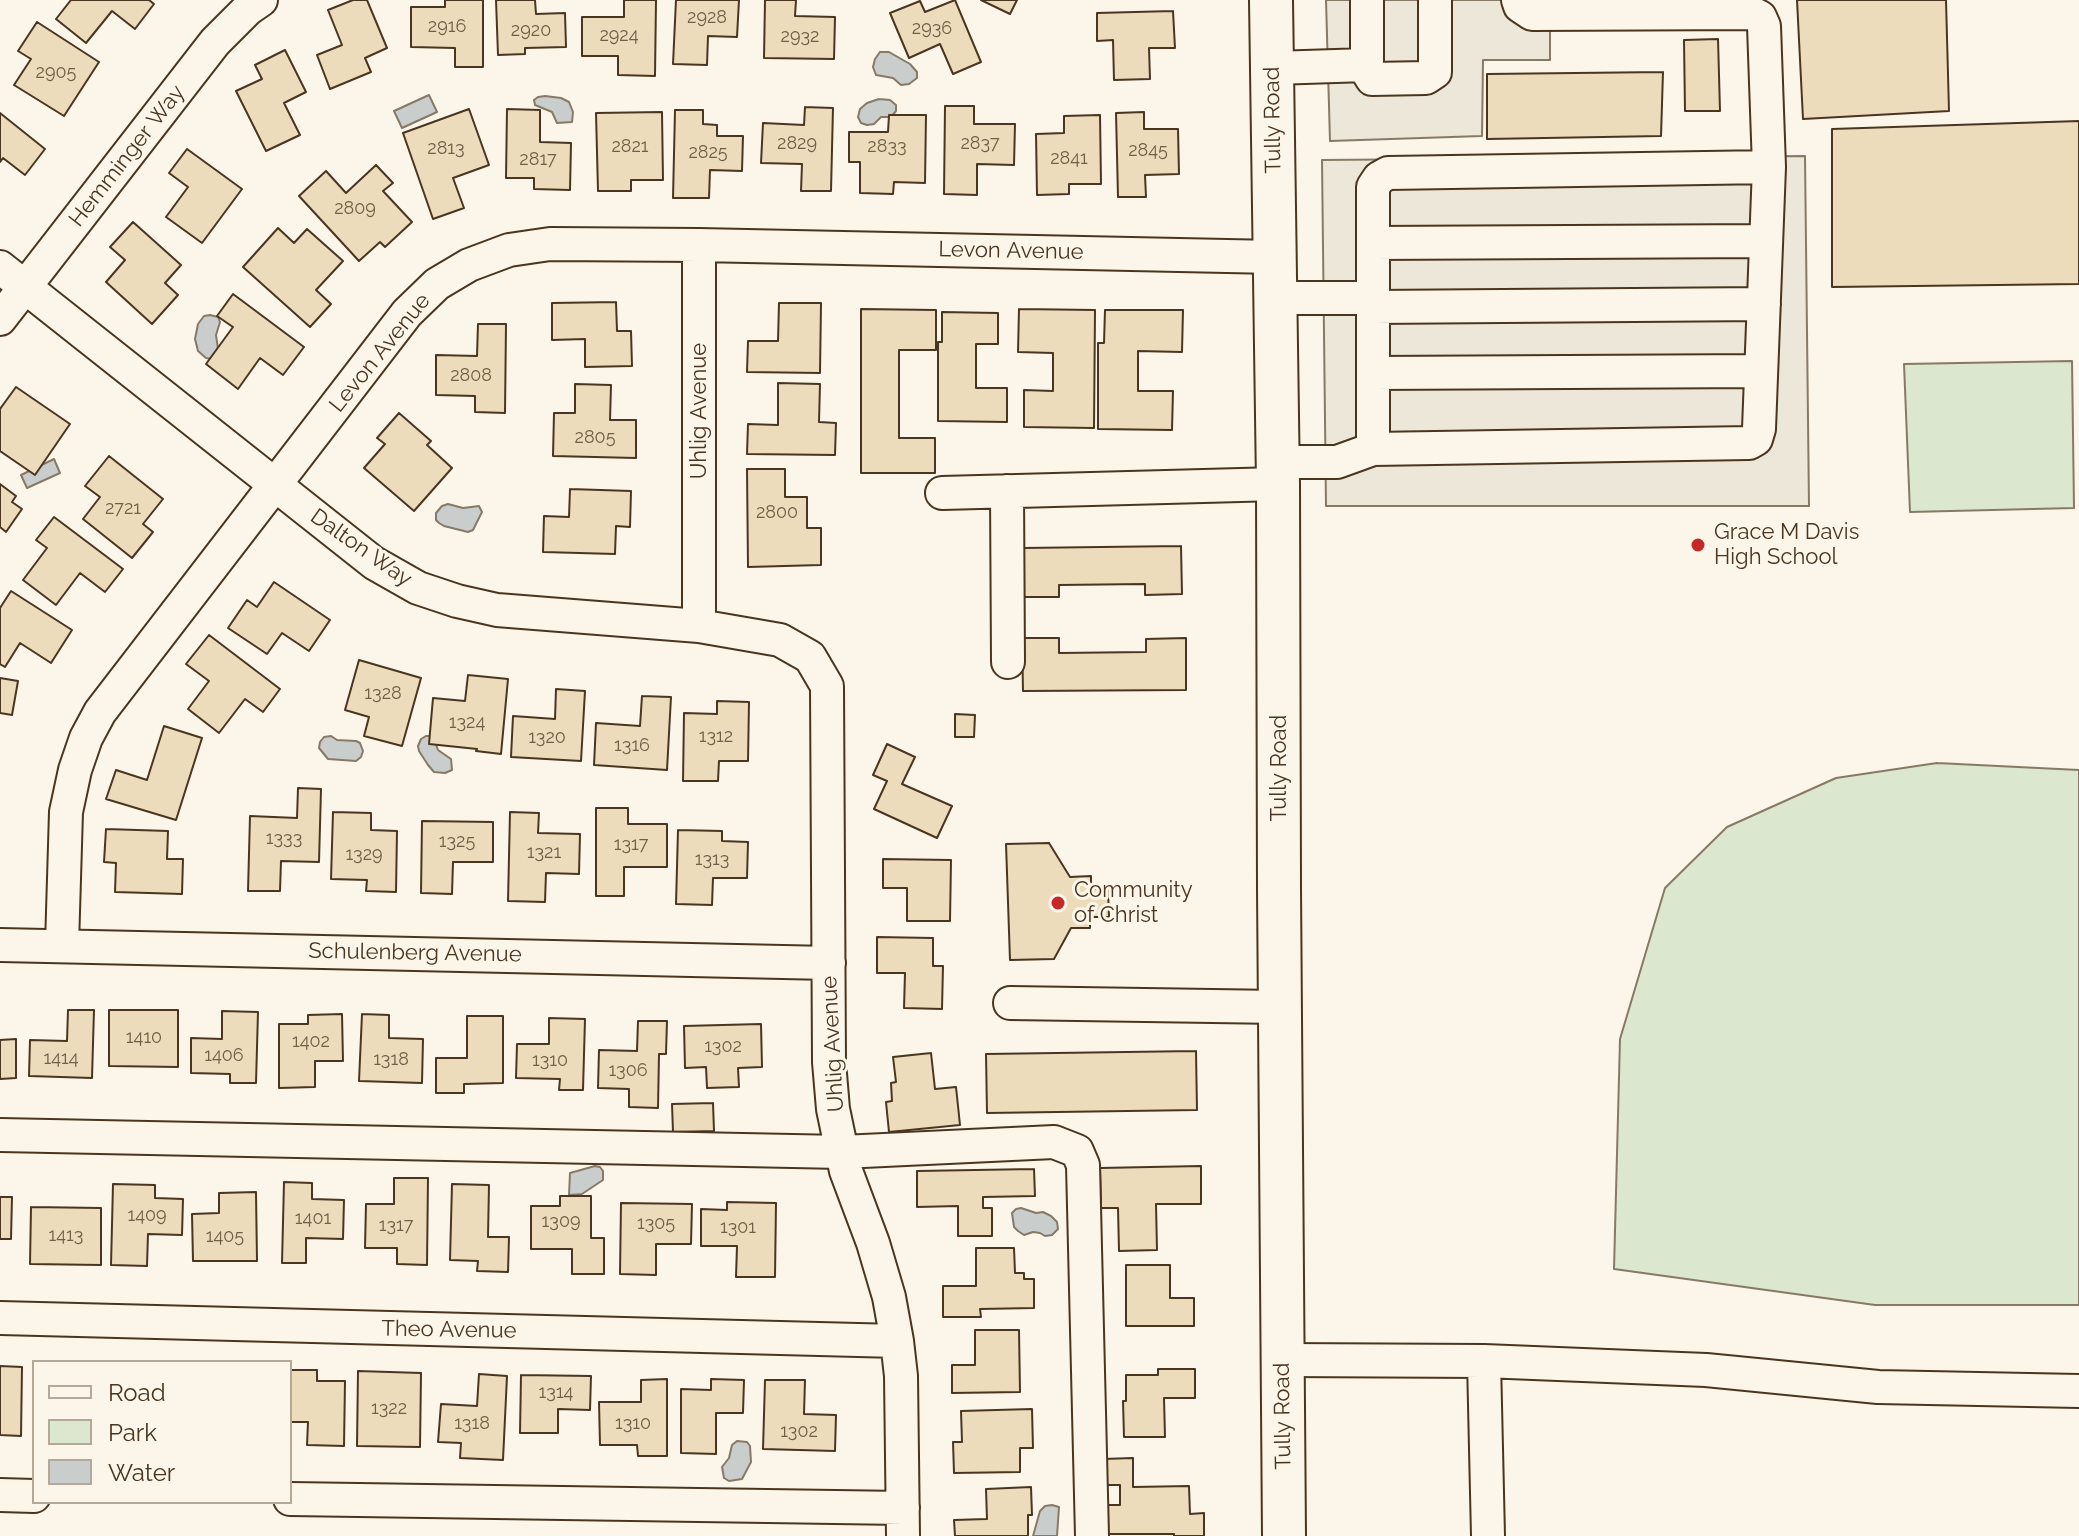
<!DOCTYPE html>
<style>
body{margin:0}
#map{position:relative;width:2079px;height:1536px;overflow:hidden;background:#fbf6e9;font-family:Raleway,sans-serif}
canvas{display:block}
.legend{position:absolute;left:32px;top:1360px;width:260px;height:144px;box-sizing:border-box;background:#fbf6e9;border:2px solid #b4a999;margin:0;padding:10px 14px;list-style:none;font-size:24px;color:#4a3520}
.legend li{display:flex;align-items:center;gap:16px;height:40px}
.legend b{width:40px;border:2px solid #b4a999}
</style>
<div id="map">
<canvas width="2079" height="1536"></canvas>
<ul class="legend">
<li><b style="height:10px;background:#fbf6e9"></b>Road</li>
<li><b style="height:22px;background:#dce7d0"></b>Park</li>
<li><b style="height:22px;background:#c9cecd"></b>Water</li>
</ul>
</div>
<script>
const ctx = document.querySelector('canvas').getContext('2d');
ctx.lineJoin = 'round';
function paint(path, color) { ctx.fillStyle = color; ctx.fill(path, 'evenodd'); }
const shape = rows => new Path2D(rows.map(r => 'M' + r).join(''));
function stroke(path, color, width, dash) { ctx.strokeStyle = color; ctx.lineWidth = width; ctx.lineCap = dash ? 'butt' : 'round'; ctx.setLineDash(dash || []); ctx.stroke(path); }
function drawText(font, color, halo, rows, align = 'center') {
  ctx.font = font + ' Raleway,sans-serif'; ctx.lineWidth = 6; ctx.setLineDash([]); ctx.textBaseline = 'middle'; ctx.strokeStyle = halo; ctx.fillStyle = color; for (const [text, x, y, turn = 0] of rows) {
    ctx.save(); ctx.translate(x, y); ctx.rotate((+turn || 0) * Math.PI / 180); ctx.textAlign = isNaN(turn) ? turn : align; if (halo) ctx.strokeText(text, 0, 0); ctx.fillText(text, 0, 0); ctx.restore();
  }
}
const green = shape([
 [2072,361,2074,508,1910,512,1904,364,2072,361],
 [1937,763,2079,770,2079,1305,1875,1305,1614,1269,1620,1039,1665,888,1727,827,1836,778,1937,763]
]);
paint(green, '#dce7d0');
stroke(green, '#887966', 2);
const parking = shape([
 [1326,0,1550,0,1550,60,1483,60,1482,136,1330,141,1326,0],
 [1805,156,1809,506,1326,506,1322,160,1805,156]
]);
paint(parking, '#ede7d9');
stroke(parking, '#887966', 2);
const water = shape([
 [880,52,889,52,910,64,917,72,917,78,909,84,901,85,893,78,876,75,873,67,875,59,880,52],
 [429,95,437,112,402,128,394,111,429,95],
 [545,96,561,98,569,102,573,112,572,122,557,123,552,112,535,105,534,100,538,97,545,96],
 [879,99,890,100,896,105,896,111,891,117,881,117,874,124,867,125,861,123,858,117,860,109,867,103,879,99],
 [210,315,218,317,220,322,216,335,218,349,212,359,206,358,198,351,195,339,198,324,204,316,210,315],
 [54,459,60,473,27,488,21,475,54,459],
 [448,504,463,508,479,506,482,512,473,530,468,532,444,526,439,523,436,520,436,513,442,506,448,504],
 [331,736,337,740,356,741,360,743,363,751,361,757,356,761,328,759,319,748,320,742,324,737,331,736],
 [426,736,431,736,434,739,438,750,451,759,452,770,445,773,434,772,428,765,419,751,418,746,421,739,426,736],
 [595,1166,600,1167,603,1171,603,1180,582,1194,569,1195,570,1173,595,1166],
 [1021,1208,1036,1213,1043,1212,1051,1216,1057,1222,1058,1229,1052,1235,1045,1236,1040,1233,1033,1232,1024,1235,1018,1231,1014,1227,1012,1213,1016,1209,1021,1208],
 [737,1441,747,1442,750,1446,751,1462,742,1479,729,1481,724,1478,722,1467,729,1458,732,1445,737,1441],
 [1052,1505,1059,1507,1057,1536,1033,1536,1040,1511,1045,1506,1052,1505]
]);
paint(water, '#c9cecd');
stroke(water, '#887966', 2);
const building = shape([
 [71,0,149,0,154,4,135,29,112,11,86,43,56,19,71,0],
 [353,0,367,0,387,48,365,58,371,72,330,89,317,55,342,45,328,10,353,0],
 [445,0,483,0,483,67,455,67,455,48,411,47,411,7,445,7,445,0],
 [496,0,535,0,536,14,565,13,566,47,525,48,525,54,498,55,496,0],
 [624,0,656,0,655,76,618,75,618,56,582,56,582,17,624,17,624,0],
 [676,0,739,0,737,37,708,36,707,65,673,64,676,0],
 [765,0,796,0,795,16,835,17,834,59,764,58,765,0],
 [955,0,981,62,953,74,940,44,909,58,890,13,920,1,925,12,955,0],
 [981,0,1017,0,1010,14,981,0],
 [1797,0,1946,0,1949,111,1803,119,1797,0],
 [1173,11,1175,48,1149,48,1150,79,1114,80,1113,40,1097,41,1097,13,1173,11],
 [37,22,99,62,64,116,14,85,31,59,18,51,37,22],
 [1718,39,1720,111,1685,111,1684,40,1718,39],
 [285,50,306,92,284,103,300,135,266,151,236,91,262,79,255,65,285,50],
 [1663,72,1661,136,1487,139,1487,74,1663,72],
 [945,106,974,106,974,124,1015,124,1014,165,977,164,977,195,944,194,945,106],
 [805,107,833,108,831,191,801,191,802,164,761,163,763,123,804,125,805,107],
 [469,109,489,165,453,178,464,208,433,219,403,133,469,109],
 [507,109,540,110,540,142,571,143,570,190,534,189,534,178,506,178,507,109],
 [675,110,703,110,703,124,717,125,717,136,743,136,742,171,710,170,709,198,673,198,675,110],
 [662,112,663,180,631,180,631,191,598,191,596,113,662,112],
 [1144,112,1144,129,1178,129,1179,174,1145,175,1146,197,1118,197,1116,113,1144,112],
 [0,113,45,149,25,175,3,158,0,162,0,113],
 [889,115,926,115,925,183,894,182,893,194,860,193,860,162,849,162,849,132,888,132,889,115],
 [1100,115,1101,184,1069,184,1069,194,1037,195,1036,134,1064,133,1064,116,1100,115],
 [2079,121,2079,284,1832,287,1832,129,2079,121],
 [187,149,242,189,202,243,166,217,188,187,169,173,187,149],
 [376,165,393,183,383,191,412,222,385,247,380,242,359,261,299,196,326,171,346,193,376,165],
 [133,222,181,265,165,283,178,295,152,324,106,282,125,260,110,247,133,222],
 [278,228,294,243,307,229,343,261,316,290,331,304,310,327,243,267,278,228],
 [233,294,304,347,283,375,260,358,238,389,206,364,233,327,217,316,233,294],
 [616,302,617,331,631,331,632,366,585,367,585,339,552,340,552,303,616,302],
 [779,303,821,303,820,373,747,372,748,341,778,341,779,303],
 [861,309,936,310,936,350,899,350,899,438,935,438,935,473,861,473,861,309],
 [1019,309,1095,310,1094,428,1024,427,1024,390,1053,391,1053,353,1018,352,1019,309],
 [1105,310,1183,310,1182,352,1138,351,1138,391,1173,391,1172,430,1098,429,1098,343,1104,343,1105,310],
 [942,312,998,313,998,344,976,344,976,388,1007,388,1007,422,938,421,938,342,942,342,942,312],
 [478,324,506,324,505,413,475,412,475,396,436,395,436,355,477,356,478,324],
 [778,383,820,384,819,422,836,423,835,455,747,454,748,424,778,425,778,383],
 [575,384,611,385,610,420,636,420,636,458,553,456,554,413,575,413,575,384],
 [16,387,70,424,35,475,0,451,0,409,16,387],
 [399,413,431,441,427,445,452,468,414,511,364,468,385,444,377,438,399,413],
 [109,456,163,499,143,524,153,532,132,558,83,519,100,497,85,486,109,456],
 [747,469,785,469,785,497,807,497,807,528,821,528,821,565,748,567,747,469],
 [0,484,16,496,12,502,22,509,6,532,0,527,0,484],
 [570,489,631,491,630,527,616,526,615,554,543,552,544,516,569,517,570,489],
 [54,517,123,569,105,592,80,573,56,605,23,580,47,548,36,540,54,517],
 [1181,546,1182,594,1145,595,1145,584,1059,585,1059,597,1022,597,1022,548,1181,546],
 [274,582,330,620,309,651,282,633,267,654,228,628,247,600,257,607,274,582],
 [11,591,72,630,51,663,20,643,5,667,0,664,0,608,11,591],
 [209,635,280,689,263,712,245,699,219,733,188,709,209,681,186,664,209,635],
 [1022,638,1059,638,1059,653,1146,652,1146,639,1186,638,1186,690,1023,691,1022,638],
 [359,660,421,678,402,746,364,736,369,717,345,710,359,660],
 [468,675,508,679,501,754,476,751,477,749,429,744,433,698,465,701,468,675],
 [0,678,18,681,12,715,0,713,0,678],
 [556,689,585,691,581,761,511,757,513,716,555,719,556,689],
 [642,696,671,697,667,770,594,765,596,723,640,726,642,696],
 [717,701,749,702,748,761,719,761,718,781,683,781,684,713,717,714,717,701],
 [955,714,975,715,974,737,955,737,955,714],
 [164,726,202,738,176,820,106,799,116,770,147,780,164,726],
 [887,744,915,757,902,784,952,806,937,838,874,809,887,781,873,775,887,744],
 [298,788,321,789,319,862,281,861,280,891,248,891,250,816,297,818,298,788],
 [596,808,628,808,628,824,667,824,667,867,624,867,624,896,596,896,596,808],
 [333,812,371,813,371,830,397,831,396,892,366,891,367,880,331,879,333,812],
 [510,812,539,813,538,833,580,834,579,874,546,873,545,902,508,901,510,812],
 [422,821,493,822,493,862,453,862,452,894,421,893,422,821],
 [106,829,168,831,167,859,183,859,182,894,115,892,116,863,104,862,106,829],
 [678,830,722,831,722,841,748,842,747,878,713,878,712,905,676,904,678,830],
 [1049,843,1070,877,1091,876,1091,889,1108,888,1109,917,1090,917,1090,928,1071,928,1054,959,1010,960,1006,844,1049,843],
 [883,859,951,860,950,921,907,921,907,888,883,888,883,859],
 [877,937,933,938,933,966,943,966,942,1009,904,1008,905,973,877,973,877,937],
 [68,1010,94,1010,92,1078,29,1076,30,1040,67,1041,68,1010],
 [109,1010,178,1010,178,1067,109,1066,109,1010],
 [222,1011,258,1012,256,1083,230,1083,230,1074,191,1073,191,1038,222,1039,222,1011],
 [342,1014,343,1061,315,1061,315,1087,279,1088,279,1024,308,1024,308,1015,342,1014],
 [362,1014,389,1015,389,1038,423,1039,422,1083,359,1081,362,1014],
 [467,1016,503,1016,503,1083,464,1084,464,1093,436,1093,436,1058,467,1058,467,1016],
 [549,1018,585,1019,583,1090,559,1090,560,1079,516,1078,517,1044,549,1044,549,1018],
 [638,1021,667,1021,666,1054,659,1054,658,1108,629,1107,629,1089,598,1088,599,1050,637,1051,638,1021],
 [761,1024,762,1067,738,1068,739,1087,707,1088,706,1067,685,1068,684,1026,761,1024],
 [16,1039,16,1078,0,1079,0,1040,16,1039],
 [1196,1051,1197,1110,987,1113,986,1054,1196,1051],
 [931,1053,935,1089,956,1087,960,1125,889,1132,886,1102,892,1101,891,1083,896,1082,893,1057,931,1053],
 [713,1103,714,1131,673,1132,672,1104,713,1103],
 [1201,1166,1201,1204,1156,1204,1157,1250,1119,1251,1118,1208,1101,1208,1100,1168,1201,1166],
 [1034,1169,1035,1196,983,1197,983,1208,992,1208,992,1236,958,1236,958,1206,917,1207,917,1171,1034,1169],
 [394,1178,428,1178,427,1265,397,1264,397,1248,365,1248,366,1204,394,1204,394,1178],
 [284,1182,312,1183,312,1199,344,1200,343,1239,306,1238,306,1263,282,1263,284,1182],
 [113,1184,155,1185,155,1198,183,1199,182,1235,148,1234,147,1266,111,1265,113,1184],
 [452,1184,489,1185,488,1237,509,1237,508,1272,477,1271,478,1261,450,1260,452,1184],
 [256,1192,257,1261,193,1261,192,1214,219,1213,219,1193,256,1192],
 [560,1196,591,1196,591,1238,604,1238,604,1274,572,1274,572,1249,531,1249,531,1206,560,1206,560,1196],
 [0,1197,12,1197,11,1239,0,1239,0,1197],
 [727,1202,776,1203,775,1277,736,1277,737,1246,701,1246,701,1209,727,1210,727,1202],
 [621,1203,692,1204,691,1244,656,1244,656,1275,620,1274,621,1203],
 [31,1207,101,1208,101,1265,30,1264,31,1207],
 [976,1248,1014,1248,1015,1273,1024,1273,1024,1279,1034,1279,1034,1308,980,1309,981,1317,943,1317,943,1286,976,1286,976,1248],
 [1126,1265,1170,1265,1170,1298,1194,1298,1194,1326,1126,1326,1126,1265],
 [975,1330,1019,1330,1020,1392,952,1393,952,1365,975,1365,975,1330],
 [0,1366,22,1367,21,1436,0,1435,0,1366],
 [1158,1369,1195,1369,1195,1398,1164,1398,1165,1437,1124,1437,1123,1401,1126,1401,1126,1375,1158,1375,1158,1369],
 [290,1370,317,1370,317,1381,345,1381,344,1446,307,1445,308,1422,290,1422,290,1370],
 [358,1371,421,1373,420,1447,357,1446,358,1371],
 [479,1374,507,1376,503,1460,460,1458,461,1443,438,1442,441,1404,477,1406,479,1374],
 [521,1375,591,1376,590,1410,558,1409,558,1433,520,1433,521,1375],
 [667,1379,667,1456,638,1456,637,1445,600,1445,599,1402,641,1402,641,1380,667,1379],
 [711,1379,744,1380,743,1413,716,1413,716,1454,681,1453,681,1389,711,1390,711,1379],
 [765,1380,805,1380,804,1414,836,1415,835,1451,763,1449,765,1380],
 [1032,1409,1033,1448,1020,1448,1020,1472,954,1473,953,1442,962,1442,961,1411,1032,1409],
 [1133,1458,1133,1487,1189,1486,1190,1514,1204,1513,1204,1536,1174,1536,1174,1534,1104,1534,1104,1505,1120,1505,1120,1485,1103,1485,1103,1459,1133,1458],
 [1031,1487,1032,1515,1028,1515,1028,1536,955,1536,954,1520,987,1519,986,1489,1031,1487]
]);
paint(building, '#ecdcbc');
stroke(building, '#4a3520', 2);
const minor = shape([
 [1367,0,1367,71,1372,79,1426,78,1435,72,1435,0],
 [1518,0,1520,6,1532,14,1752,13,1760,17,1764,26,1769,167,1759,429,1756,439,1749,443,1373,449,1373,187,1379,178,1388,173,1769,167],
 [1273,68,1367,65],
 [1373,243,1766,241],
 [0,267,374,563,418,588,457,601,497,610,699,626,780,640,810,657,827,686,829,1062,833,1109,846,1171,873,1243,889,1297,897,1341,901,1376,903,1536],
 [1276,298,1373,298],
 [1373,307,1764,304],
 [0,319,215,42,248,9,261,0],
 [1373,373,1761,371],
 [1278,462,1337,462,1373,449],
 [1007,491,1008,662],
 [942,493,1278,484],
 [699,626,699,245],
 [0,945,829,963],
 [62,945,66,812,75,770,86,738,100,712,407,313,437,284,469,265,509,250,550,244,699,245,1275,257],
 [1010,1003,1280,1007],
 [0,1135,842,1152,1054,1142,1077,1151,1083,1165,1092,1536],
 [0,1318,897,1341],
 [1283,1360,1484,1361,1706,1370,1878,1387,2079,1391],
 [1484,1361,1488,1536],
 [0,1495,34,1496],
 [290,1499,903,1508]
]);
const major = shape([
 [1271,0,1278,484,1279,888,1284,1536]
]);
stroke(minor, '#4a3520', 36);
stroke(major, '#4a3520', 46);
stroke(minor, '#fbf6e9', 32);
stroke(major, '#fbf6e9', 42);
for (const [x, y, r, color] of [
 [1698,545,8,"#c62828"],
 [1058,903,8,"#c62828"]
]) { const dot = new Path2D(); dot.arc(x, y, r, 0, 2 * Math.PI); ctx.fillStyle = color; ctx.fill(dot); stroke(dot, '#fbf6e9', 3); }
drawText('18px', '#725f47', null, [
 ["2928",707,18],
 ["2916",447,27],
 ["2936",932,29],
 ["2920",531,31],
 ["2924",619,36],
 ["2932",800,37],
 ["2905",56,73],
 ["2829",797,144],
 ["2837",980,144],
 ["2821",630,147],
 ["2833",887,147],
 ["2813",446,149],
 ["2845",1148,151],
 ["2825",708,153],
 ["2841",1069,159],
 ["2817",538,160],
 ["2809",355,209],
 ["2808",471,376],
 ["2805",595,438],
 ["2721",123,509],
 ["2800",777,513],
 ["1328",383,694],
 ["1324",467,723],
 ["1312",716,737],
 ["1320",547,738],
 ["1316",632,746],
 ["1333",284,839],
 ["1325",457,842],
 ["1317",631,845],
 ["1321",544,853],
 ["1329",364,855],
 ["1313",712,860],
 ["1410",144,1038],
 ["1402",311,1042],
 ["1302",723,1047],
 ["1406",224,1056],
 ["1414",61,1059],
 ["1318",391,1060],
 ["1310",550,1061],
 ["1306",628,1071],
 ["1409",147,1216],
 ["1401",313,1219],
 ["1309",561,1222],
 ["1305",656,1224],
 ["1317",396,1226],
 ["1301",738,1228],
 ["1413",66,1236],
 ["1405",225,1237],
 ["1314",556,1393],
 ["1322",389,1409],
 ["1318",472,1424],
 ["1310",633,1424],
 ["1302",799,1432]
]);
drawText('22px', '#4a3520', '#fbf6e9', [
 ["Tully Road",1273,120,-91],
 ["Hemminger Way",127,156,-52],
 ["Levon Avenue",1011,251,1],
 ["Levon Avenue",380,353,-51],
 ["Uhlig Avenue",699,411,-90],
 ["Dalton Way",361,548,35],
 ["Tully Road",1279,768,-90],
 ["Schulenberg Avenue",415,953,1],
 ["Uhlig Avenue",833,1044,-93],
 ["Theo Avenue",449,1330,1],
 ["Tully Road",1283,1416,-91]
]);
drawText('22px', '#4a3520', '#fbf6e9', [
 ["Grace M Davis",1714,532],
 ["High School",1714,557],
 ["Community",1074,890],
 ["of Christ",1074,915]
], 'left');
</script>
